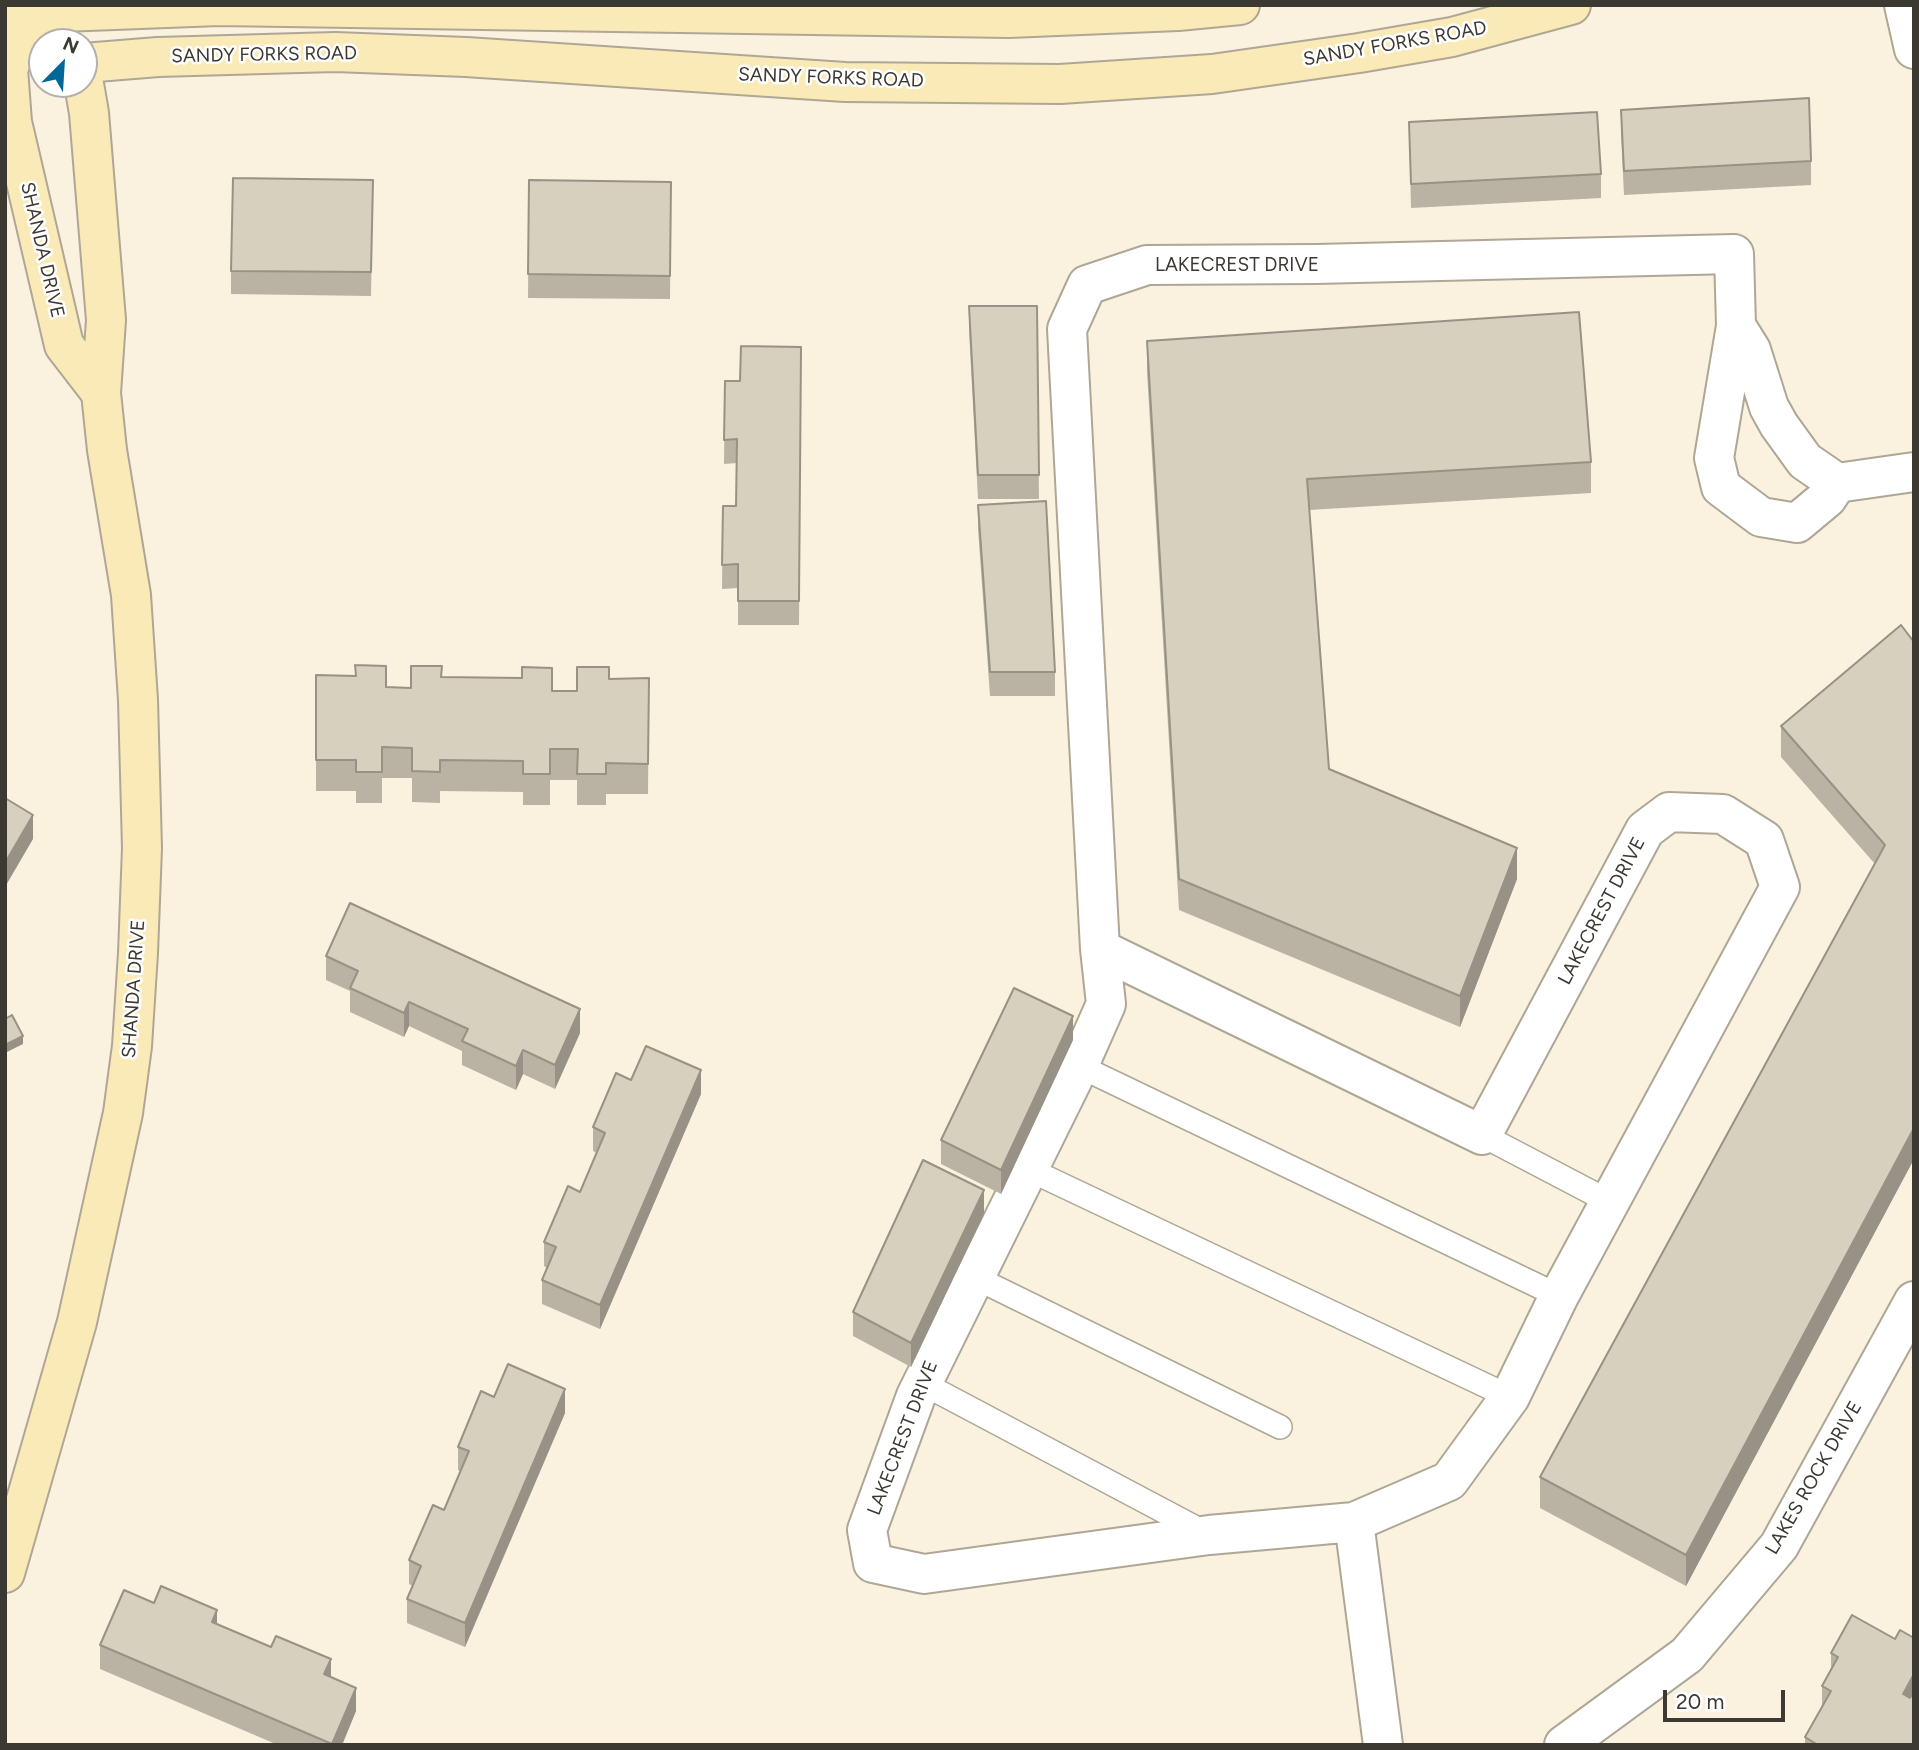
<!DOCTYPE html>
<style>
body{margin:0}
#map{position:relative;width:1919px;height:1750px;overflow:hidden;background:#faf2df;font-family:Figtree,sans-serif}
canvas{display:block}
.frame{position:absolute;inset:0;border:7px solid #3c3932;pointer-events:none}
.north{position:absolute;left:28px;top:28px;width:70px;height:70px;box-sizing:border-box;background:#fff;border:2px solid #b1b0ad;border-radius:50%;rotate:24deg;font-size:19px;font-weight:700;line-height:28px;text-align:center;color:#3c3932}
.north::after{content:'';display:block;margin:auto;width:24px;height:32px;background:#006896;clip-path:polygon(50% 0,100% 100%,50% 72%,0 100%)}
.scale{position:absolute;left:1663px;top:1690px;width:122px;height:32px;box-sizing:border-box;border:4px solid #3c3932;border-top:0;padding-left:9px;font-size:21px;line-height:24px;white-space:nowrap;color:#3c3932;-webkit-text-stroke:5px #fff;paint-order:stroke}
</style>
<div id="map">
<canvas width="1919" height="1750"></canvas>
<div class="frame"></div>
<div class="north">N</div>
<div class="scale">20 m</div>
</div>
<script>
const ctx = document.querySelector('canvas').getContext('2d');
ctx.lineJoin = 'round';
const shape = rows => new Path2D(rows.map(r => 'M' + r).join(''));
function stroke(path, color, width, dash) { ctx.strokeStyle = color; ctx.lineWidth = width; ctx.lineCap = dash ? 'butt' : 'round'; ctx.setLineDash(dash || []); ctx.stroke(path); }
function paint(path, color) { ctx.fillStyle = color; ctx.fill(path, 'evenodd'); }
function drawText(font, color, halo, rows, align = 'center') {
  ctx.font = font + ' Figtree,sans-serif'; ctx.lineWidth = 5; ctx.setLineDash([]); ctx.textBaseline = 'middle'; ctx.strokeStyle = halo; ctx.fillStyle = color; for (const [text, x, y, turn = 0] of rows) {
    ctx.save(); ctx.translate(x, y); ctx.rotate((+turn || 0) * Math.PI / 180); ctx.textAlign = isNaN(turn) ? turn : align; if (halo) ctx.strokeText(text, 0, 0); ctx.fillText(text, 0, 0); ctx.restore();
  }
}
const lane = shape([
 [1079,1066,1559,1296],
 [1482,1135,1610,1202],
 [1028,1169,1510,1397],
 [974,1277,1280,1427],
 [922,1383,1207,1534]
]);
const street = shape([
 [1904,5,1914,49],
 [1736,326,1751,350,1769,407,1779,425,1805,461,1837,483,1914,472],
 [1100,949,1106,1004,1072,1081,916,1396,867,1530,873,1563,924,1574,1209,1535,1354,1522],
 [1383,1745,1354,1522,1449,1481,1510,1397,1559,1296,1780,887,1764,840,1723,814,1669,812,1645,830,1482,1135,1100,949,1067,329,1087,285,1147,265,1316,264,1734,254,1736,326,1714,458,1721,487,1761,517,1797,523,1827,498,1837,483],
 [1564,1745,1687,1655,1779,1546,1914,1301]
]);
const secondary = shape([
 [5,17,62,12,219,6,1009,18,1178,11,1240,5],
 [59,42,32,14,8,69,12,122,64,345,101,393],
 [84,63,158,57,335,52,466,57,845,82,1060,84,1212,74,1359,53,1452,37,1571,5],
 [5,1573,77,1322,123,1113,132,1046,138,953,142,848,138,700,131,595,107,450,101,393,106,320,89,113,84,84]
]);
stroke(lane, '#aea795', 26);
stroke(street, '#aea795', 42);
stroke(secondary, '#aea795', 42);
stroke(lane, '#fff', 23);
stroke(street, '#fff', 38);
stroke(secondary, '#faeab8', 38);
paint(shape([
 [1621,110,1811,161,1811,185,1624,195,1621,133],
 [1409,122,1601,174,1601,198,1411,208],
 [373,180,371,296,231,294,231,271],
 [529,180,671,182,670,299,528,298],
 [969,306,1037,306,1039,499,978,499,969,330],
 [1147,341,1591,462,1591,493,1309,510,1329,769,1517,879,1460,1027,1179,910,1147,372],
 [801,347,799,625,738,625,738,588,722,589,723,506,736,506,737,463,724,464,725,381,740,381],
 [978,505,1055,672,1055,696,990,696,978,529],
 [1914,642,1914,1159,1686,1586,1540,1508,1540,1477,1875,864,1781,757,1781,726],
 [316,675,386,687,411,688,442,677,552,691,577,691,609,679,649,678,648,794,606,794,606,805,577,805,577,780,550,780,550,805,523,805,523,792,440,791,440,803,412,802,412,778,382,778,382,803,356,803,356,791,316,791],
 [326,956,580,1033,555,1089,523,1074,516,1090,462,1065,462,1051,409,1026,404,1037,350,1012,350,991,326,980],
 [1073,1040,1001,1194,941,1164,941,1140],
 [631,1080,701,1094,600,1329,542,1304,542,1280,547,1268,544,1266,544,1242,580,1192,597,1153,593,1151,593,1127],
 [984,1214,911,1367,853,1336,853,1312],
 [494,1397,565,1413,465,1647,407,1623,407,1599,413,1586,409,1584,409,1560,444,1510,460,1471,458,1470,458,1447],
 [154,1603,217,1624,331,1677,356,1711,342,1745,278,1745,100,1669,100,1645],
 [1895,1639,1914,1745,1805,1745,1805,1737,1822,1707,1822,1686,1831,1669,1831,1653]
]), '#bab3a3');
paint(shape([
 [33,815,33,839,5,887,5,863],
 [1517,848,1517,879,1460,1027,1460,996],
 [409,1002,409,1026,404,1037,404,1013],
 [580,1009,580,1033,555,1089,555,1065],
 [1073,1016,1073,1040,1001,1194,1001,1170],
 [23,1036,23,1044,5,1053,5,1045],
 [523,1050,523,1074,516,1090,516,1066],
 [701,1070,701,1094,600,1329,600,1305],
 [1914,1128,1914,1159,1686,1586,1686,1555],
 [984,1190,984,1214,911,1367,911,1343],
 [565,1389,565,1413,465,1647,465,1623],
 [217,1610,217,1634,212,1622],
 [331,1659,331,1683,324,1674],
 [1914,1674,1914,1698,1903,1718,1903,1694],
 [356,1688,356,1711,342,1745,332,1745]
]), '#979285');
const building = shape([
 [1809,98,1811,161,1624,171,1621,110,1809,98],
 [1597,112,1601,174,1411,184,1409,122,1597,112],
 [233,178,373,180,371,272,231,271,233,178],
 [529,180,671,182,670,276,528,274,529,180],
 [969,306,1037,306,1039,475,978,475,969,306],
 [1579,312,1591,462,1307,479,1329,769,1517,848,1460,996,1179,879,1147,341,1579,312],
 [741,346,801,347,799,601,738,601,738,564,722,565,723,506,736,506,737,439,724,440,725,381,740,381,741,346],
 [1046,501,1055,672,990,672,978,505,1046,501],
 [1901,625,1914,642,1914,1128,1686,1555,1540,1477,1885,845,1781,726,1901,625],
 [355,665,386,666,386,687,411,688,411,666,442,666,441,677,522,678,522,667,552,668,552,691,577,691,577,667,609,667,609,679,649,678,648,764,606,763,606,774,577,774,578,749,550,749,550,774,523,774,523,761,440,760,440,772,412,771,412,748,382,747,382,772,356,772,356,760,316,760,316,675,356,676,355,665],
 [5,798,33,815,5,863,5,798],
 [350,903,580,1009,555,1065,523,1050,516,1066,462,1041,468,1029,409,1002,404,1013,350,988,358,971,326,956,350,903],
 [1014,988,1073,1016,1001,1170,941,1140,1014,988],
 [12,1015,23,1036,5,1045,5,1019,12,1015],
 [646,1046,701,1070,600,1305,542,1280,556,1247,544,1242,568,1186,580,1192,605,1133,593,1127,616,1073,631,1080,646,1046],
 [923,1160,984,1190,911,1343,853,1312,923,1160],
 [508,1364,565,1389,465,1623,407,1599,421,1566,409,1560,433,1505,444,1510,469,1451,458,1447,481,1391,494,1397,508,1364],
 [161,1586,217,1610,212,1622,271,1647,276,1636,331,1659,324,1674,356,1688,332,1744,100,1645,124,1590,154,1603,161,1586],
 [1852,1615,1895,1639,1900,1630,1914,1638,1914,1674,1903,1694,1910,1698,1914,1692,1914,1745,1818,1745,1805,1737,1831,1691,1822,1686,1838,1657,1831,1653,1852,1615]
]);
paint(building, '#d8d0be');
stroke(building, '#979285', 2);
drawText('19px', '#3c3932', '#fff', [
 ["SANDY FORKS ROAD",1395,44,-10],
 ["SANDY FORKS ROAD",264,55,-1],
 ["SANDY FORKS ROAD",831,78,2],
 ["SHANDA DRIVE",42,250,77],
 ["LAKECREST DRIVE",1237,265],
 ["LAKECREST DRIVE",1602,911,-62],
 ["SHANDA DRIVE",134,989,-86],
 ["LAKECREST DRIVE",903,1438,-69],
 ["LAKES ROCK DRIVE",1814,1478,-60]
]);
</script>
